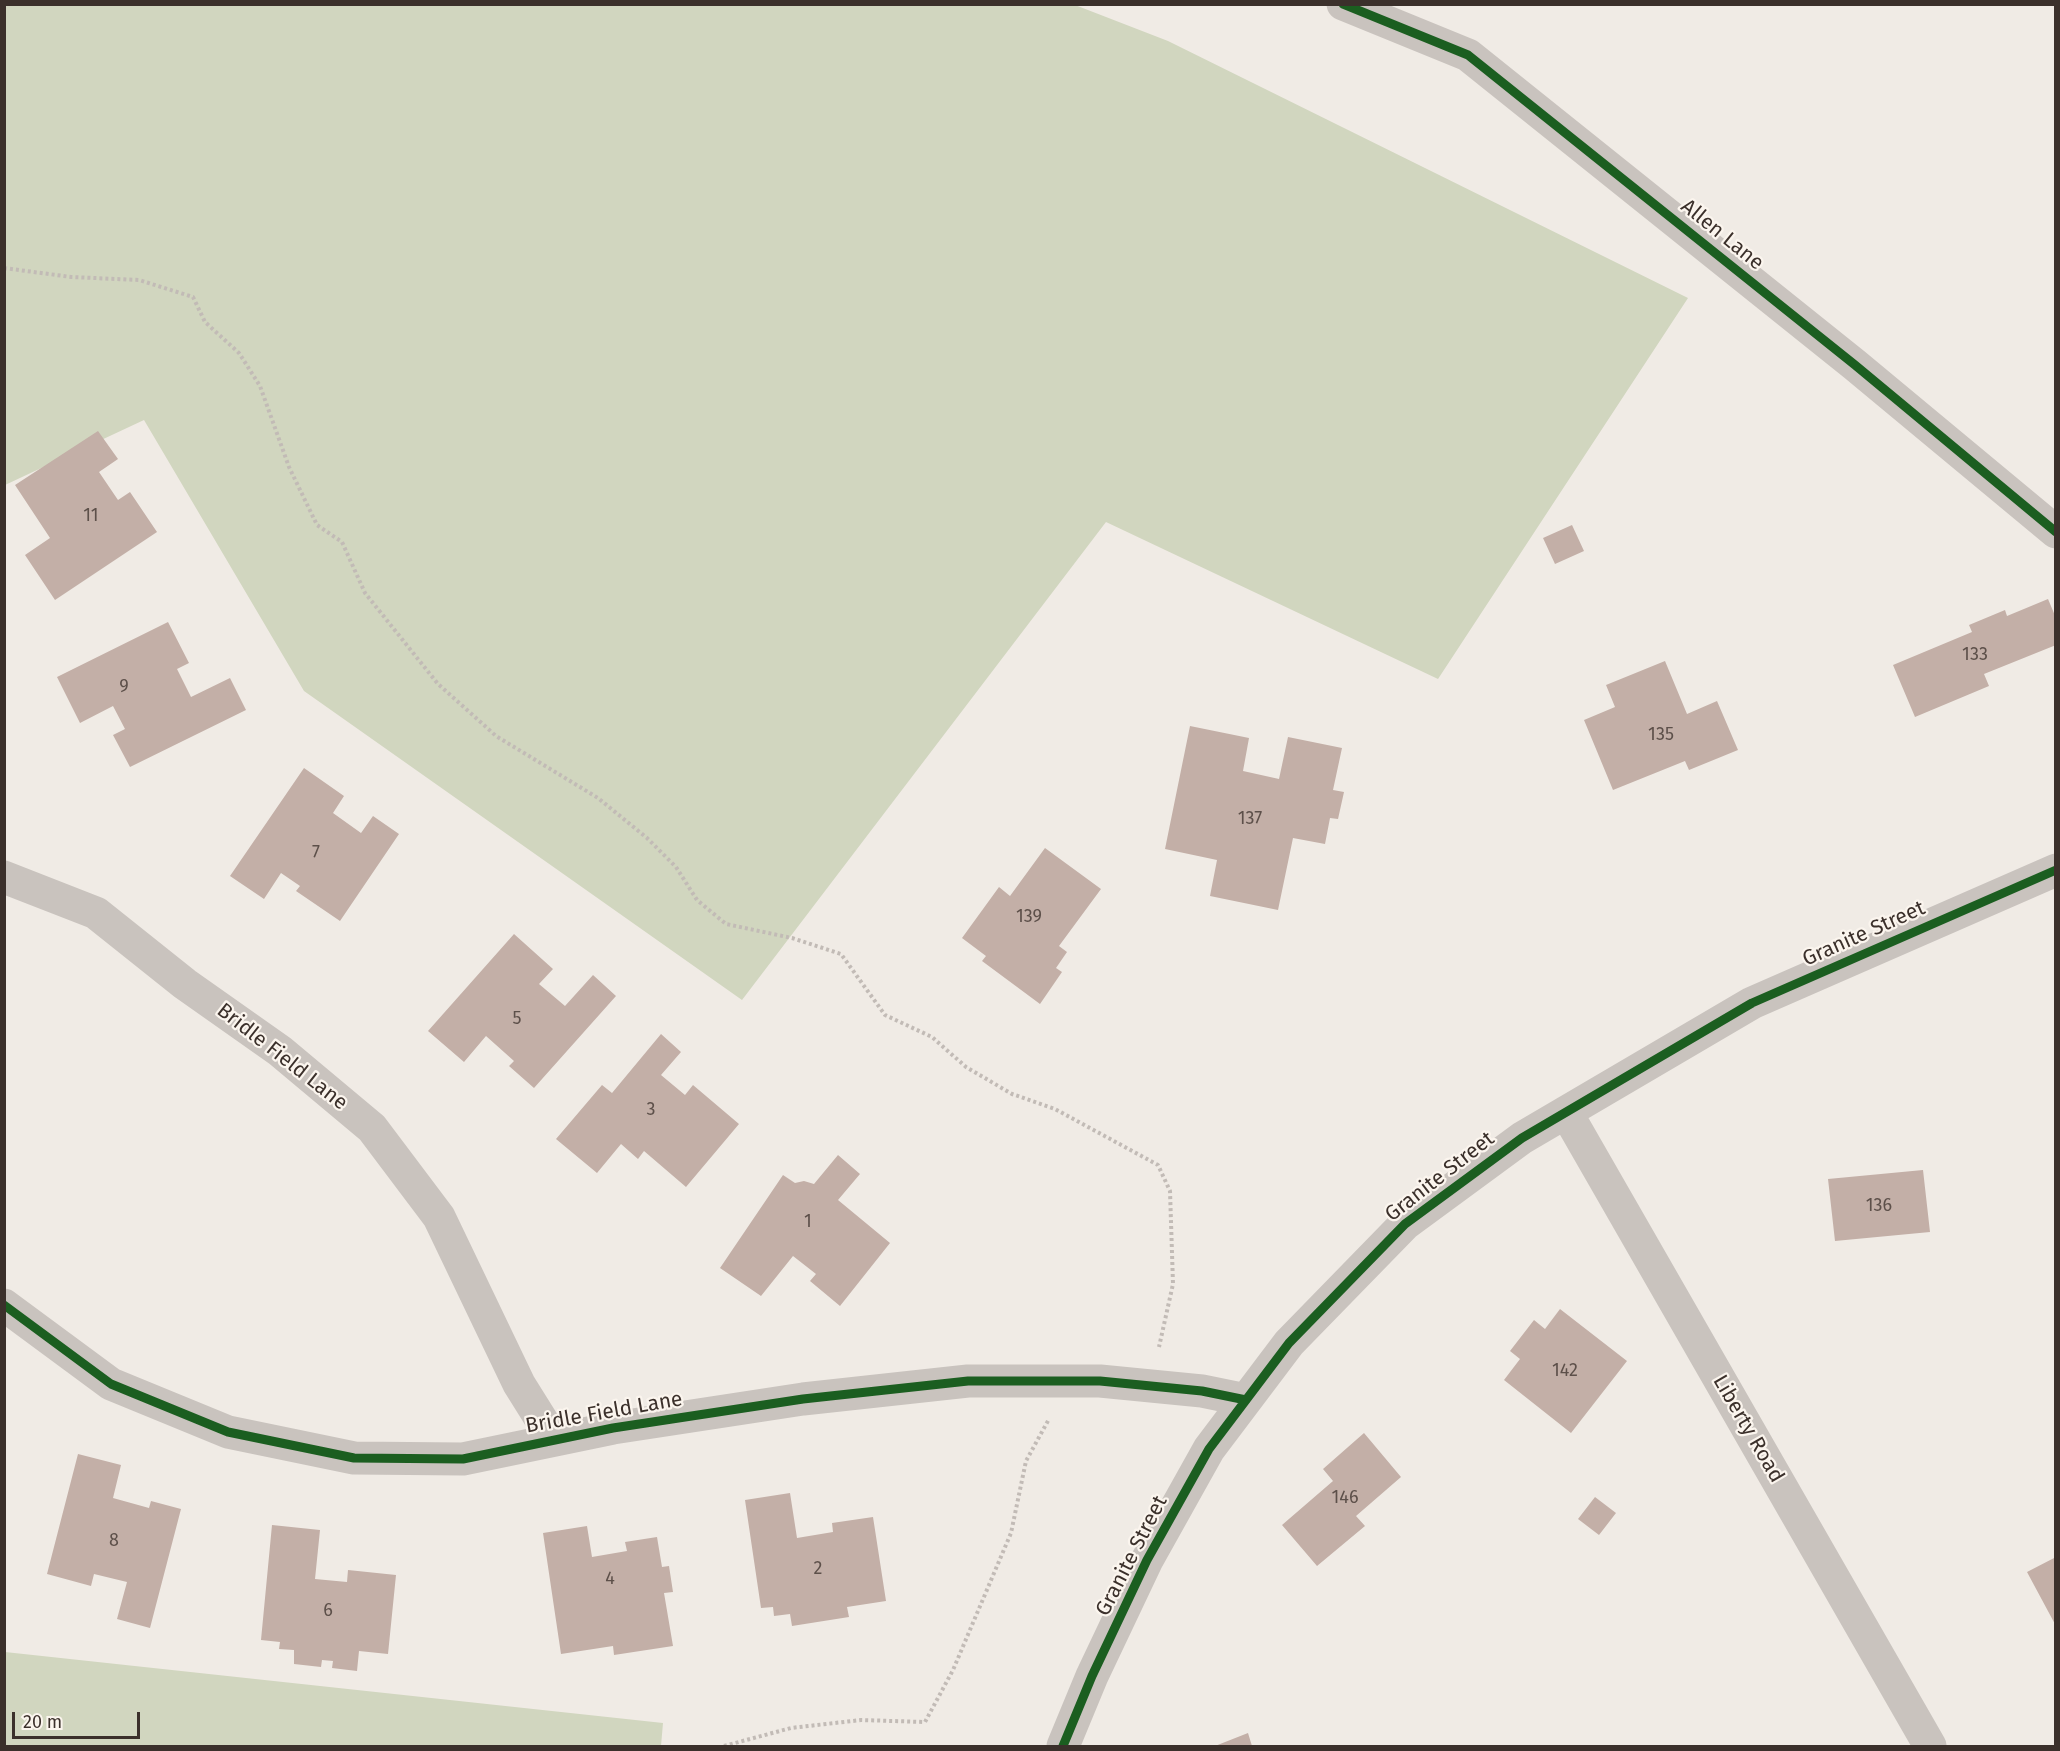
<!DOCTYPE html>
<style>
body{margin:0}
#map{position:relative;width:2060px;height:1751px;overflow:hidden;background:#f0ebe5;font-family:"Fira Sans",sans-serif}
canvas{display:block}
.frame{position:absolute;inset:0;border:6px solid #3b302b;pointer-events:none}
.scale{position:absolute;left:12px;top:1712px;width:128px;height:27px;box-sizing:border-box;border:3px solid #3b302b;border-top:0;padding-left:8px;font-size:18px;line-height:21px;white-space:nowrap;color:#3b302b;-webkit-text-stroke:4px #fbf5ee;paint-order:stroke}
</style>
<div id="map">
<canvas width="2060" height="1751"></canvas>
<div class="frame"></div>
<div class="scale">20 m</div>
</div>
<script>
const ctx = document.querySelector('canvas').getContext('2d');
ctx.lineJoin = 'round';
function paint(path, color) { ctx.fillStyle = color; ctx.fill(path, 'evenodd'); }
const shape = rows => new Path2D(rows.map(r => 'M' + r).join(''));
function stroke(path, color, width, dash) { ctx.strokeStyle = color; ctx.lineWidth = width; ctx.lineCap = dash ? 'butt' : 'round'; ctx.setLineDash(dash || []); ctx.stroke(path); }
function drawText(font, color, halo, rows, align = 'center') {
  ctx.font = font + ' "Fira Sans",sans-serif'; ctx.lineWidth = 4.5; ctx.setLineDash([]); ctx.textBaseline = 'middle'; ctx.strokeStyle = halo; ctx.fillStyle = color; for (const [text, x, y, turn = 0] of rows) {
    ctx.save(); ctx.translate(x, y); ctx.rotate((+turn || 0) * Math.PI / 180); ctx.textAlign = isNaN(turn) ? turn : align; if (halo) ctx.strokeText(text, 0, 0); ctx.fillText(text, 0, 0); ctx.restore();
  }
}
paint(shape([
 [4,5,1075,5,1168,41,1688,298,1438,679,1106,522,742,1000,304,691,144,420,5,485],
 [5,1652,663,1723,661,1746,5,1746]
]), '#d1d6bf');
paint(shape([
 [98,431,118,459,99,472,118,500,130,492,157,532,55,600,25,555,50,538,15,485],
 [1572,525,1584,551,1555,564,1543,538],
 [2048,599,2056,618,2056,645,1984,674,1989,686,1915,717,1893,665,1972,632,1969,625,2005,610,2007,616],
 [168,622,189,663,177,669,191,697,230,678,246,710,130,767,113,735,125,729,113,706,80,723,57,677],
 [1665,661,1687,714,1717,701,1738,750,1689,770,1685,761,1613,790,1584,720,1615,707,1606,685],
 [1190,726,1249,738,1243,771,1279,779,1288,737,1342,748,1333,790,1344,792,1338,819,1330,818,1325,844,1293,838,1278,910,1210,896,1217,860,1165,849],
 [304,768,344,796,333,813,361,833,373,816,399,834,340,921,296,891,300,886,281,873,264,899,230,876],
 [1045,848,1101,889,1059,946,1067,952,1056,968,1062,972,1040,1004,982,961,986,956,962,938,999,887,1010,896],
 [514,934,553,969,539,984,565,1006,593,975,616,996,534,1088,509,1066,514,1061,486,1036,464,1062,428,1031],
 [661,1034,681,1052,661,1075,685,1095,693,1085,739,1124,686,1187,644,1151,638,1159,621,1144,597,1173,556,1139,602,1085,612,1093],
 [838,1155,860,1174,838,1200,890,1243,840,1306,810,1281,816,1274,793,1256,761,1296,720,1268,783,1175,795,1183,804,1181,814,1184],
 [1923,1170,1930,1232,1835,1241,1828,1179],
 [1560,1309,1627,1361,1571,1433,1504,1380,1520,1359,1510,1351,1534,1320,1545,1329],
 [1364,1433,1401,1477,1356,1516,1365,1526,1317,1566,1282,1525,1333,1481,1323,1469],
 [78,1454,121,1465,113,1498,149,1508,151,1501,181,1509,150,1628,117,1619,127,1582,94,1574,91,1586,47,1574],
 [790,1493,797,1538,833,1532,832,1523,873,1517,886,1601,847,1607,849,1617,792,1626,790,1614,774,1616,773,1607,761,1608,745,1500],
 [1595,1497,1616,1513,1599,1535,1578,1519],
 [272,1525,320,1530,315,1579,347,1582,348,1570,396,1575,388,1654,359,1651,357,1671,332,1668,333,1661,322,1660,321,1667,294,1664,294,1650,279,1649,280,1642,261,1640],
 [587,1526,592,1557,627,1551,625,1542,657,1537,662,1567,669,1566,673,1592,664,1593,673,1646,614,1655,613,1646,561,1654,543,1533],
 [2056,1557,2056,1626,2027,1572],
 [1248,1733,1252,1746,1215,1746]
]), '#c3afa7');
stroke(shape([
 [4,268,71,277,139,280,193,297,205,322,239,353,260,386,289,467,317,525,342,542,365,593,438,684,496,736,598,798,647,838,676,867,697,900,726,924,792,938,841,954,885,1015,932,1037,966,1067,1012,1094,1055,1109,1158,1165,1170,1191,1173,1284,1159,1347],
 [724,1746,791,1728,861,1720,925,1722,953,1670,1011,1533,1026,1461,1049,1419]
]), '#c2bbb6', 4, [3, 3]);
stroke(shape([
 [1343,4,1468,55,1855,365,2056,532],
 [4,877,96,913,185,984,280,1051,372,1128,439,1217,519,1384,554,1440],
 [1566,1112,1930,1746],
 [4,1305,111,1384,228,1432,354,1458,463,1459,613,1428,803,1399,968,1381,1100,1381,1202,1391,1246,1400],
 [1063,1746,1092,1676,1147,1560,1209,1449,1289,1343,1405,1224,1522,1138,1752,1003,2056,870]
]), '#c9c3be', 33);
stroke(shape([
 [1343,4,1468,55,1855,365,2056,532],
 [4,1305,111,1384,228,1432,354,1458,463,1459,613,1428,803,1399,968,1381,1100,1381,1202,1391,1246,1400],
 [1063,1746,1092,1676,1147,1560,1209,1449,1289,1343,1405,1224,1522,1138,1752,1003,2056,870]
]), '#1b5e20', 9);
drawText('18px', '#5d504a', null, [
 ["11",91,516],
 ["133",1975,655],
 ["9",124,687],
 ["135",1661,735],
 ["137",1250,819],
 ["7",316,853],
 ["139",1029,917],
 ["5",517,1019],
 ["3",651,1110],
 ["136",1879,1206],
 ["1",808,1222],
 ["142",1565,1371],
 ["146",1345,1498],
 ["8",114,1541],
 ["2",818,1569],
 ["4",610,1579],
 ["6",328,1611]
]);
drawText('21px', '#3b302b', '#fbf5ee', [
 ["Allen Lane",1722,235,39],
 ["Granite Street",1864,934,-24],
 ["Bridle Field Lane",282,1057,38],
 ["Granite Street",1440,1177,-38],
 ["Bridle Field Lane",604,1413,-10],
 ["Liberty Road",1748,1429,60],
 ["Granite Street",1132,1556,-63]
]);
</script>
